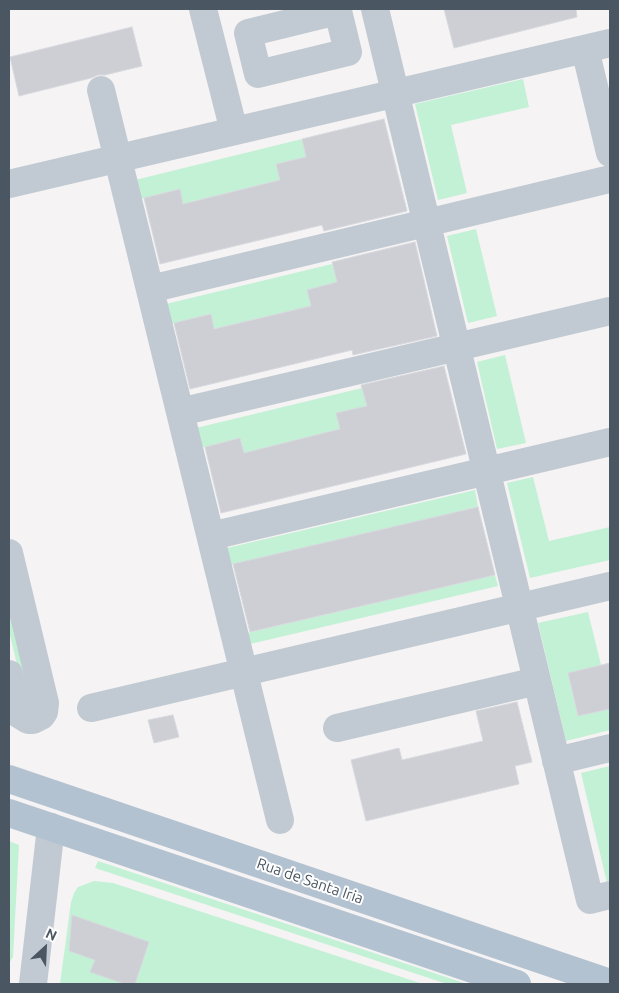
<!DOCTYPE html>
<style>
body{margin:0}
#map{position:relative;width:619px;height:993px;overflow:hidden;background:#f5f3f3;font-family:Ubuntu,sans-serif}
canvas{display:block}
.frame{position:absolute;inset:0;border:10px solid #4a5661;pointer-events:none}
.north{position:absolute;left:20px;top:923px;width:50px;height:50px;-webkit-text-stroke:4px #fff;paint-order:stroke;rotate:25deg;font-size:14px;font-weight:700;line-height:20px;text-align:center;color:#4a5661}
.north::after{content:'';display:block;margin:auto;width:18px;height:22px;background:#4a5661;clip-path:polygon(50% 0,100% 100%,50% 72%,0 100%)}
</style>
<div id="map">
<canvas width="619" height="993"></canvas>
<div class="frame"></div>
<div class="north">N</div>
</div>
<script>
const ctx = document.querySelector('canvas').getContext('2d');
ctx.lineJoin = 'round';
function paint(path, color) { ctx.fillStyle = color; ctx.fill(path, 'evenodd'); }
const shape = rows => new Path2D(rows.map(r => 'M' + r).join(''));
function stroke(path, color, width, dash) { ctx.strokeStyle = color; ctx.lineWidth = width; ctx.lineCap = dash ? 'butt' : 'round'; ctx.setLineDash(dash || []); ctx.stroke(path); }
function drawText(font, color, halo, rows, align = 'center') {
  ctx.font = font + ' Ubuntu,sans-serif'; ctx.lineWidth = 4; ctx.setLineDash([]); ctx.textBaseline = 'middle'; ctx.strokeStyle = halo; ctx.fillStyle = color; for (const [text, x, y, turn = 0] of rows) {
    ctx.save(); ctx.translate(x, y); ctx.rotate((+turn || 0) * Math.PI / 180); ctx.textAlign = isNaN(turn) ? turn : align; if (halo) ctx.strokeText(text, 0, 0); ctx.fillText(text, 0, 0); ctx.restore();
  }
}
paint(shape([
 [523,79,529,107,451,125,467,193,438,200,415,104],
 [302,139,306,157,276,164,280,180,183,204,179,189,140,199,135,180],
 [476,229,497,316,468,323,447,236],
 [332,264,337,282,307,290,311,306,214,329,210,314,171,324,166,304],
 [505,355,526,443,497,449,477,362],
 [362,388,367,406,337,413,340,429,244,453,240,438,200,448,196,428],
 [533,477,549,541,610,527,610,560,530,578,507,483],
 [475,490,478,507,231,565,227,548],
 [495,575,498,586,250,644,247,633],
 [9,592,34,696,25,698,9,631],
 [588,612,601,665,568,674,578,716,610,709,610,730,566,741,538,623],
 [610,766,610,882,607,883,581,773],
 [9,841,19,845,13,957,9,963],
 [98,861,464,983,464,984,447,984,95,868],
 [94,881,113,883,423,984,60,984,71,902,74,893,78,887]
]), '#c3f1d5');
const building = shape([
 [444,9,576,9,577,17,454,48,444,9],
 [132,27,142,66,105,75,98,75,91,78,19,96,10,57,132,27],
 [384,119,407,211,324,231,322,225,160,264,144,198,180,189,183,204,280,180,276,164,306,157,302,139,384,119],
 [415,242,437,336,353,355,352,350,190,389,174,323,211,314,214,329,311,306,307,290,337,282,332,262,415,242],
 [444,366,466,454,221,513,205,447,240,438,244,453,340,429,336,413,367,406,361,385,444,366],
 [478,507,495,575,250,632,233,564,478,507],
 [610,663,610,709,578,716,568,673,610,663],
 [517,702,532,762,515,766,519,784,366,821,351,760,399,748,402,760,483,741,476,711,517,702],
 [173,715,179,737,154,743,148,720,173,715],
 [72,915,149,942,135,984,125,984,90,972,95,960,69,951,72,915]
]);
paint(building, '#cdcfd5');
stroke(building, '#d7d9de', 1);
stroke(shape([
 [203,9,234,131],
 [375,9,590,900,610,895],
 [338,11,348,52,258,74,248,33,338,11],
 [585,49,610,153],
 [101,90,280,820],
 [9,184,610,43],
 [150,289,610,179],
 [180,412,610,311],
 [211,536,610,442],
 [9,553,45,703,44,712,41,716,33,720,28,720,20,715,9,674],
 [91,708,610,586],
 [337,728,537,681],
 [556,761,610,748],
 [33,984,51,827]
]), '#c1cad2', 28);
stroke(shape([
 [9,779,610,983],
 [9,813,517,984]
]), '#b3c2d1', 28);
drawText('15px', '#4a5661', '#fff', [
 ["Rua de Santa Iria",310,881,19]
]);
</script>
